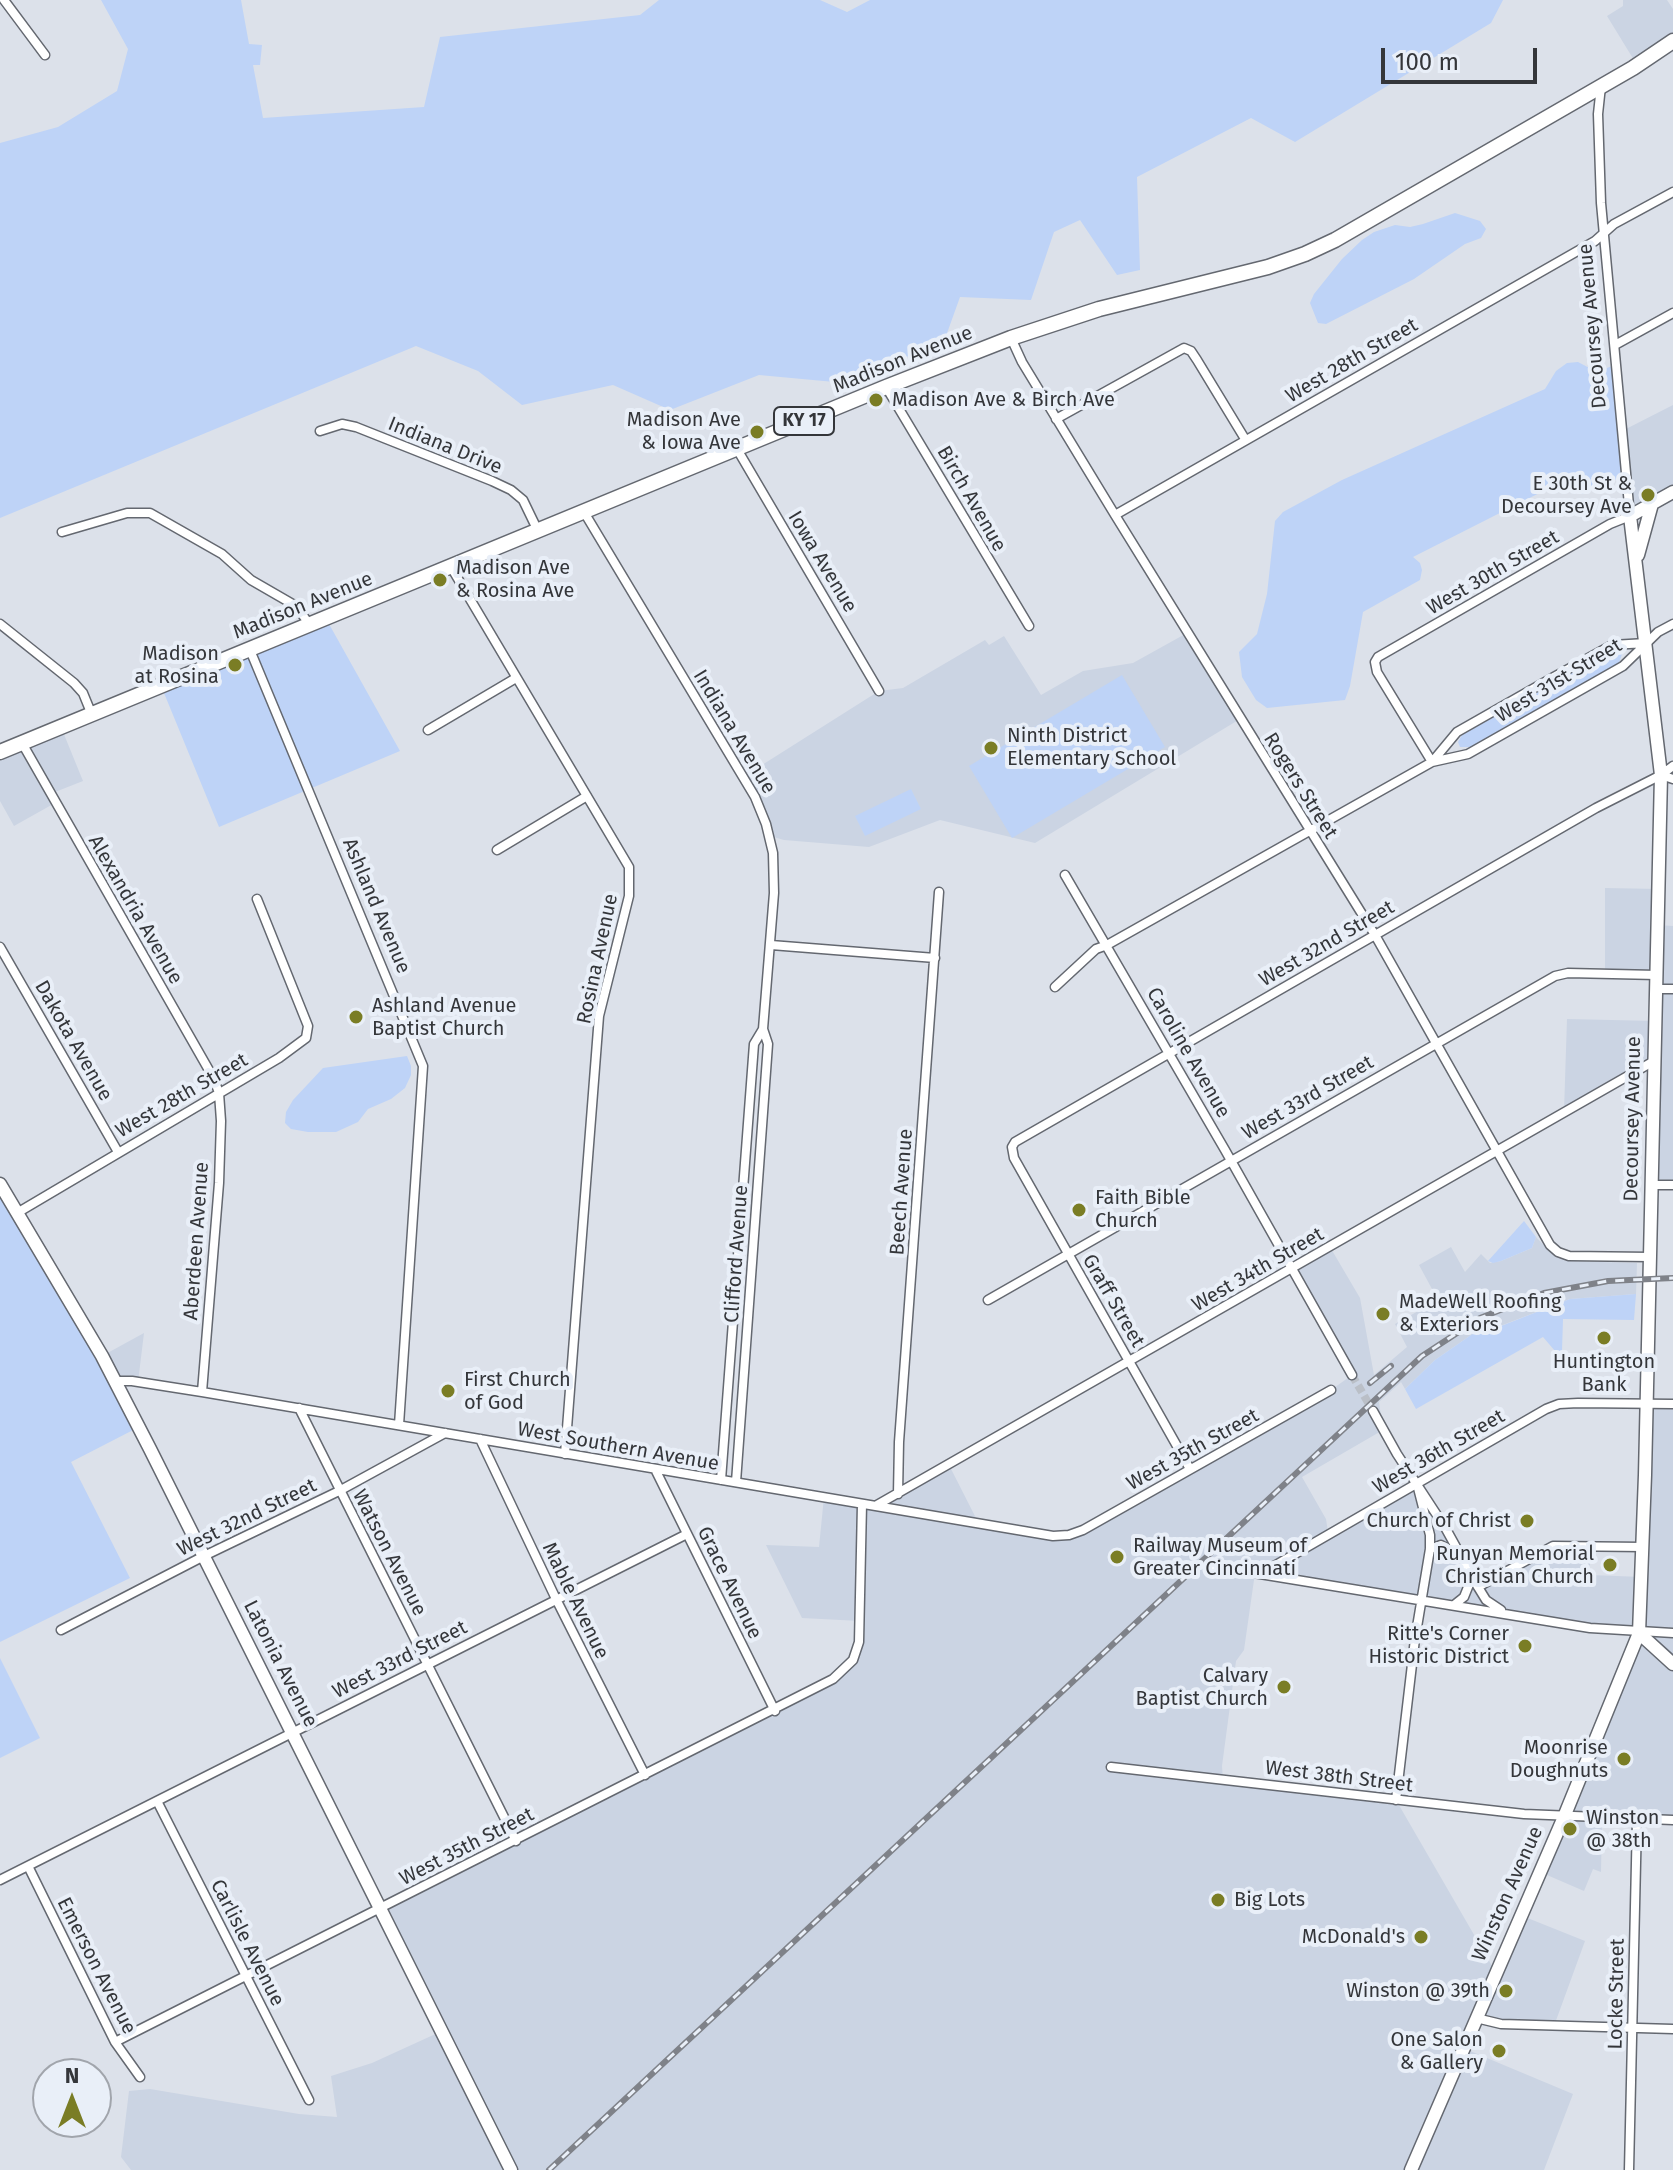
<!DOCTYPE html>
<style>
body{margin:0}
#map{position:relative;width:1673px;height:2170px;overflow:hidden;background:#dce1ea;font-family:"Fira Sans",sans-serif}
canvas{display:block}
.north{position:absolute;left:32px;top:2058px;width:80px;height:80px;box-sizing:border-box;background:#e9eff8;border:2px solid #a1a5ac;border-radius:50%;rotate:0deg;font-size:22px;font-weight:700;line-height:32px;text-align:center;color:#34363a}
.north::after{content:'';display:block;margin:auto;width:28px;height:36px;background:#7a7d25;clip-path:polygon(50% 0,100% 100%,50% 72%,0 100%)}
.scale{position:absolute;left:1381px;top:48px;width:156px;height:36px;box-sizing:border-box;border:4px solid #34363a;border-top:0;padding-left:10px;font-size:24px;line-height:28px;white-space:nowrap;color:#34363a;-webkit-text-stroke:6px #e9eff8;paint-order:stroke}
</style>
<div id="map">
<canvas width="1673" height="2170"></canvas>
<div class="north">N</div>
<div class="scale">100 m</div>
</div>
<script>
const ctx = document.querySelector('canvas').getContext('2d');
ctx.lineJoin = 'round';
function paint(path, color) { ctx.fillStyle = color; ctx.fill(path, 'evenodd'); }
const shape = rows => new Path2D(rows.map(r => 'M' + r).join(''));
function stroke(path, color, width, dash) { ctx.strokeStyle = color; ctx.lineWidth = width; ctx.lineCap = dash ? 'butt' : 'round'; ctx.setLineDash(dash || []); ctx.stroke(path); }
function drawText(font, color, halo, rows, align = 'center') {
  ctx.font = font + ' "Fira Sans",sans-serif'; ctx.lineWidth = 8; ctx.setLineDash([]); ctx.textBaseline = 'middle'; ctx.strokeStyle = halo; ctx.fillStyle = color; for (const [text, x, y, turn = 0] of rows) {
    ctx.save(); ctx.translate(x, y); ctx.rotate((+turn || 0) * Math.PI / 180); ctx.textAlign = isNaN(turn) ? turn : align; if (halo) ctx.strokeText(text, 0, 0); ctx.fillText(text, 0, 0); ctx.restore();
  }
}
paint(shape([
 [1623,0,1667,0,1673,9,1673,41,1637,65,1607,16,1623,6],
 [1673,405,1673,492,1630,516,1622,431],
 [1187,633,1240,719,1035,843,940,820,869,847,784,840,770,836,743,777,879,691,903,688,985,640,989,645,1004,636,1041,695,1083,671,1133,663],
 [61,727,83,781,50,794,55,803,14,826,0,801,0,752],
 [1605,888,1659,889,1658,925,1673,926,1673,1185,1652,1185,1654,1061,1564,1111,1567,1019,1655,1021,1657,975,1605,974],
 [1536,1237,1555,1257,1567,1261,1637,1263,1636,1294,1570,1299,1495,1328,1493,1324,1471,1335,1435,1360,1405,1389,1401,1382,1379,1402,1383,1430,1302,1477,1326,1519,1328,1532,1417,1484,1478,1587,1553,1546,1590,1546,1590,1575,1642,1577,1646,1403,1673,1404,1673,1820,1602,1818,1601,1872,1593,1869,1584,1891,1540,1872,1639,1633,1255,1573,1244,1650,1236,1661,1222,1766,1223,1780,1396,1800,1495,1971,1520,1915,1585,1941,1554,2026,1475,2018,1463,2048,1573,2094,1544,2170,131,2170,121,2157,129,2091,150,2089,299,2114,337,2117,331,2076,372,2063,442,2031,381,1908,827,1684,853,1660,860,1621,802,1618,766,1545,819,1547,824,1497,876,1505,949,1465,979,1524,1069,1535,1331,1390,1352,1375,1293,1269,1330,1247,1360,1298,1374,1375,1407,1347,1395,1324,1438,1300,1419,1265,1451,1247,1465,1272,1481,1254,1490,1263,1501,1261,1532,1248],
 [144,1333,138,1382,115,1381,102,1356]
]), '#cbd4e3');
paint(shape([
 [101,0,241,0,249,44,262,45,260,65,253,65,263,118,424,107,440,37,640,15,659,0,820,0,847,12,870,0,1503,0,1491,23,1295,142,1251,118,1137,177,1140,270,1117,275,1080,220,1054,232,1031,300,960,297,946,336,856,384,759,375,670,410,613,385,522,405,478,371,416,346,0,518,0,143,58,127,117,91,128,49],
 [1455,213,1480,221,1486,229,1481,238,1465,244,1414,279,1326,324,1318,323,1310,303,1314,294,1342,259,1362,240,1374,232,1395,225,1410,227,1423,224],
 [1578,362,1597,372,1617,364,1626,475,1582,494,1565,480,1413,557,1420,563,1422,570,1420,580,1363,612,1350,686,1345,700,1267,708,1256,700,1242,677,1239,652,1257,634,1267,594,1275,521,1283,512,1342,480,1545,389,1556,371,1567,363],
 [329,624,400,751,219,827,164,693],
 [1617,650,1622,654,1619,663,1471,747,1460,747,1458,742,1462,735,1610,651],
 [1122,675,1165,747,1012,838,969,766],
 [911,789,921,809,865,836,855,816],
 [407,1056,411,1066,411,1075,405,1088,391,1099,368,1109,358,1122,336,1132,308,1132,291,1129,285,1123,286,1112,293,1100,323,1068],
 [0,1184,139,1427,71,1462,130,1578,0,1642],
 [1524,1221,1536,1237,1532,1248,1501,1261,1493,1263,1488,1261],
 [1636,1294,1634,1320,1563,1319,1562,1351,1555,1351,1543,1337,1416,1409,1405,1389,1435,1360,1471,1335,1493,1324,1496,1328,1570,1299],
 [0,1658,40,1738,0,1758]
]), '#bed3f7');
stroke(shape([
 [1352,1375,1373,1411]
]), '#babfc7', 8, [8, 4]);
const street = shape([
 [4,0,45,55],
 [1011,338,1022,362,1115,515,1375,935,1550,1245,1558,1252,1569,1256,1650,1257],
 [1615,345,1673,313],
 [886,387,1029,626],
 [1056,419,1184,348,1191,351,1197,360,1245,439],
 [320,431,342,424,356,427,492,481,511,490,523,500,538,531],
 [737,449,879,691],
 [584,512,755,797,766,824,773,853,774,893,763,1029,768,1044,736,1482],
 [1115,515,1595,241,1614,224,1673,192],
 [62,532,127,513,150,513,222,554,251,580,296,606,310,625],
 [451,567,629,867,629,896,599,1016,565,1454],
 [0,624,74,683,83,693,92,715],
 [250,650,423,1066,399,1425],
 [428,730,516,678],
 [22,743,214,1079,219,1093,221,1121,219,1183,202,1392],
 [1432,762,1377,672,1375,662,1378,657,1610,524,1630,516,1601,203,1598,114,1601,86],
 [1432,762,1457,732,1552,678,1612,645,1646,643],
 [1661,775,1673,779],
 [497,850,587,796],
 [1065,875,1225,1150,1352,1375],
 [771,945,935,958],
 [0,947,118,1152],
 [1055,987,1096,949,1107,945,1432,762,1468,754,1623,666,1658,632,1673,624],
 [1657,989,1673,989],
 [1652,1185,1673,1185],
 [17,1213,279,1058,306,1038,308,1026,257,899],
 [988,1300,1555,976,1568,973,1657,975],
 [115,1381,132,1381,202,1392,1053,1536,1069,1535,1083,1530,1331,1390],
 [299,1408,516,1841],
 [1373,1411,1397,1454,1446,1529,1478,1587,1486,1600,1501,1610],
 [480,1439,556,1599,645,1775],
 [655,1469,775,1711],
 [1190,1469,1014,1158,1012,1147,1015,1142,1596,808,1661,775,1673,766],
 [721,1480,754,1044,763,1029],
 [898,1494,899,1442,939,892],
 [877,1505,1654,1061],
 [1430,1549,1441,1545,1458,1554],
 [1211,1566,1590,1628,1673,1633],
 [1262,1573,1546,1409,1559,1404,1578,1403,1673,1404],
 [1478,1587,1553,1546,1643,1547],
 [1454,1605,1464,1597,1472,1577],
 [61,1630,204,1556,339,1491,445,1433],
 [1111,1767,1524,1814,1673,1820],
 [1396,1800,1415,1639,1430,1549,1430,1535,1417,1484],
 [157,1801,309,2100],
 [28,1866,115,2042,140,2077],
 [0,1880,687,1534],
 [1476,2018,1501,2024,1673,2029],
 [115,2042,833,1679,853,1660,859,1642,862,1504],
 [1629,2170,1637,1819]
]);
const secondary = shape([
 [1638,555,1652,504],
 [0,1184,102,1356,150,1449,511,2170],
 [1639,1633,1673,1664],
 [1411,2170,1564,1817,1639,1633,1645,1475,1661,775,1630,516,1673,492]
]);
const primary = shape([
 [0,752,886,387,1011,338,1099,309,1268,267,1305,254,1335,240,1633,68,1673,41]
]);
stroke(street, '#646870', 11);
stroke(secondary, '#646870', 15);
stroke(primary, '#646870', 17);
stroke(street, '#fff', 8);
stroke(secondary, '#fff', 12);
stroke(primary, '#fff', 14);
const rail = shape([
 [1370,1383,1391,1366],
 [549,2170,1422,1356,1480,1318,1544,1293,1608,1281,1673,1278]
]);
stroke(rail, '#7f8289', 6);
stroke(rail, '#e9eff8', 3, [9]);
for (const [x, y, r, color] of [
 [876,400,8,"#7a7d25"],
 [757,432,8,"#7a7d25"],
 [1648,495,8,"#7a7d25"],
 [440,580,8,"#7a7d25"],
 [235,665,8,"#7a7d25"],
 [991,748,8,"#7a7d25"],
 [356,1017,8,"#7a7d25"],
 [1079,1210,8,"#7a7d25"],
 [1383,1314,8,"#7a7d25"],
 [1604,1338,8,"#7a7d25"],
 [448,1391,8,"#7a7d25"],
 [1527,1521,8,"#7a7d25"],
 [1117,1557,8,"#7a7d25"],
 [1610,1565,8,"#7a7d25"],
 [1525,1646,8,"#7a7d25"],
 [1284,1687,8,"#7a7d25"],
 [1624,1759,8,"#7a7d25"],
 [1570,1829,8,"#7a7d25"],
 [1218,1900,8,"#7a7d25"],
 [1421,1937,8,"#7a7d25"],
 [1506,1991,8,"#7a7d25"],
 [1499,2051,8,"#7a7d25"]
]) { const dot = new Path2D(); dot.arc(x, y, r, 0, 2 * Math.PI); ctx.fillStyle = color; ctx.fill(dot); stroke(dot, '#e9eff8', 3); }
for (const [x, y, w] of [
 [804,421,60]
]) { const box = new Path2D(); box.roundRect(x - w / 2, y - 14, w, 28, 6); ctx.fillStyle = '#e9eff8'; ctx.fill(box); stroke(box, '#34363a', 2); }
drawText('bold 18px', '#34363a', null, [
 ["KY 17",804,421]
]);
drawText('20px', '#34363a', '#e9eff8', [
 ["Decoursey Avenue",1593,326,-95],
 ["Madison Avenue",903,360,-22],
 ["West 28th Street",1352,361,-30],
 ["Indiana Drive",445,446,22],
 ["Birch Avenue",971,499,60],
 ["Iowa Avenue",822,562,59],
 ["West 30th Street",1493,573,-30],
 ["Madison Avenue",303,606,-22],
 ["West 31st Street",1559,681,-31],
 ["Indiana Avenue",734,732,59],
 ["Rogers Street",1300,786,58],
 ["Ashland Avenue",376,906,67],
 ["Alexandria Avenue",135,910,60],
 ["West 32nd Street",1327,944,-30],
 ["Rosina Avenue",598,959,-78],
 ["Dakota Avenue",73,1041,60],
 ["Caroline Avenue",1188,1053,60],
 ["West 28th Street",182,1096,-30],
 ["West 33rd Street",1308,1098,-30],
 ["Decoursey Avenue",1633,1119,-89],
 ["Beech Avenue",902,1192,-86],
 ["Aberdeen Avenue",197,1241,-86],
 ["Clifford Avenue",737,1254,-86],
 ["West 34th Street",1258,1270,-30],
 ["Graff Street",1113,1301,60],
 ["West Southern Avenue",618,1447,10],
 ["West 35th Street",1193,1450,-29],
 ["West 36th Street",1439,1452,-30],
 ["West 32nd Street",247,1518,-26],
 ["Watson Avenue",389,1553,63],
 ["Grace Avenue",729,1583,64],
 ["Mable Avenue",575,1601,64],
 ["West 33rd Street",400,1660,-27],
 ["Latonia Avenue",280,1664,63],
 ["West 38th Street",1339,1777,7],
 ["West 35th Street",467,1847,-27],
 ["Winston Avenue",1508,1894,-66],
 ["Carlisle Avenue",247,1943,63],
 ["Emerson Avenue",96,1966,63],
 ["Locke Street",1617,1994,-89]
]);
drawText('20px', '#34363a', '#e9eff8', [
 ["Madison Ave & Birch Ave",892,400,"left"],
 ["Madison Ave",741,420],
 ["& Iowa Ave",741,443],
 ["E 30th St &",1632,484],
 ["Decoursey Ave",1632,507],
 ["Madison Ave",456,568,"left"],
 ["& Rosina Ave",456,591,"left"],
 ["Madison",219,654],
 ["at Rosina",219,677],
 ["Ninth District",1007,736,"left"],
 ["Elementary School",1007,759,"left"],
 ["Ashland Avenue",372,1006,"left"],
 ["Baptist Church",372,1029,"left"],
 ["Faith Bible",1095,1198,"left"],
 ["Church",1095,1221,"left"],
 ["MadeWell Roofing",1399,1302,"left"],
 ["& Exteriors",1399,1325,"left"],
 ["Huntington",1604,1362,"center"],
 ["Bank",1604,1385,"center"],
 ["First Church",464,1380,"left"],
 ["of God",464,1403,"left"],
 ["Church of Christ",1511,1521],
 ["Railway Museum of",1133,1546,"left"],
 ["Greater Cincinnati",1133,1569,"left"],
 ["Runyan Memorial",1594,1554],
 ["Christian Church",1594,1577],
 ["Ritte's Corner",1509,1634],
 ["Historic District",1509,1657],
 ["Calvary",1268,1676],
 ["Baptist Church",1268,1699],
 ["Moonrise",1608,1748],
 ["Doughnuts",1608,1771],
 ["Winston",1586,1818,"left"],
 ["@ 38th",1586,1841,"left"],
 ["Big Lots",1234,1900,"left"],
 ["McDonald's",1405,1937],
 ["Winston @ 39th",1490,1991],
 ["One Salon",1483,2040],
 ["& Gallery",1483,2063]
], 'right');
</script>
